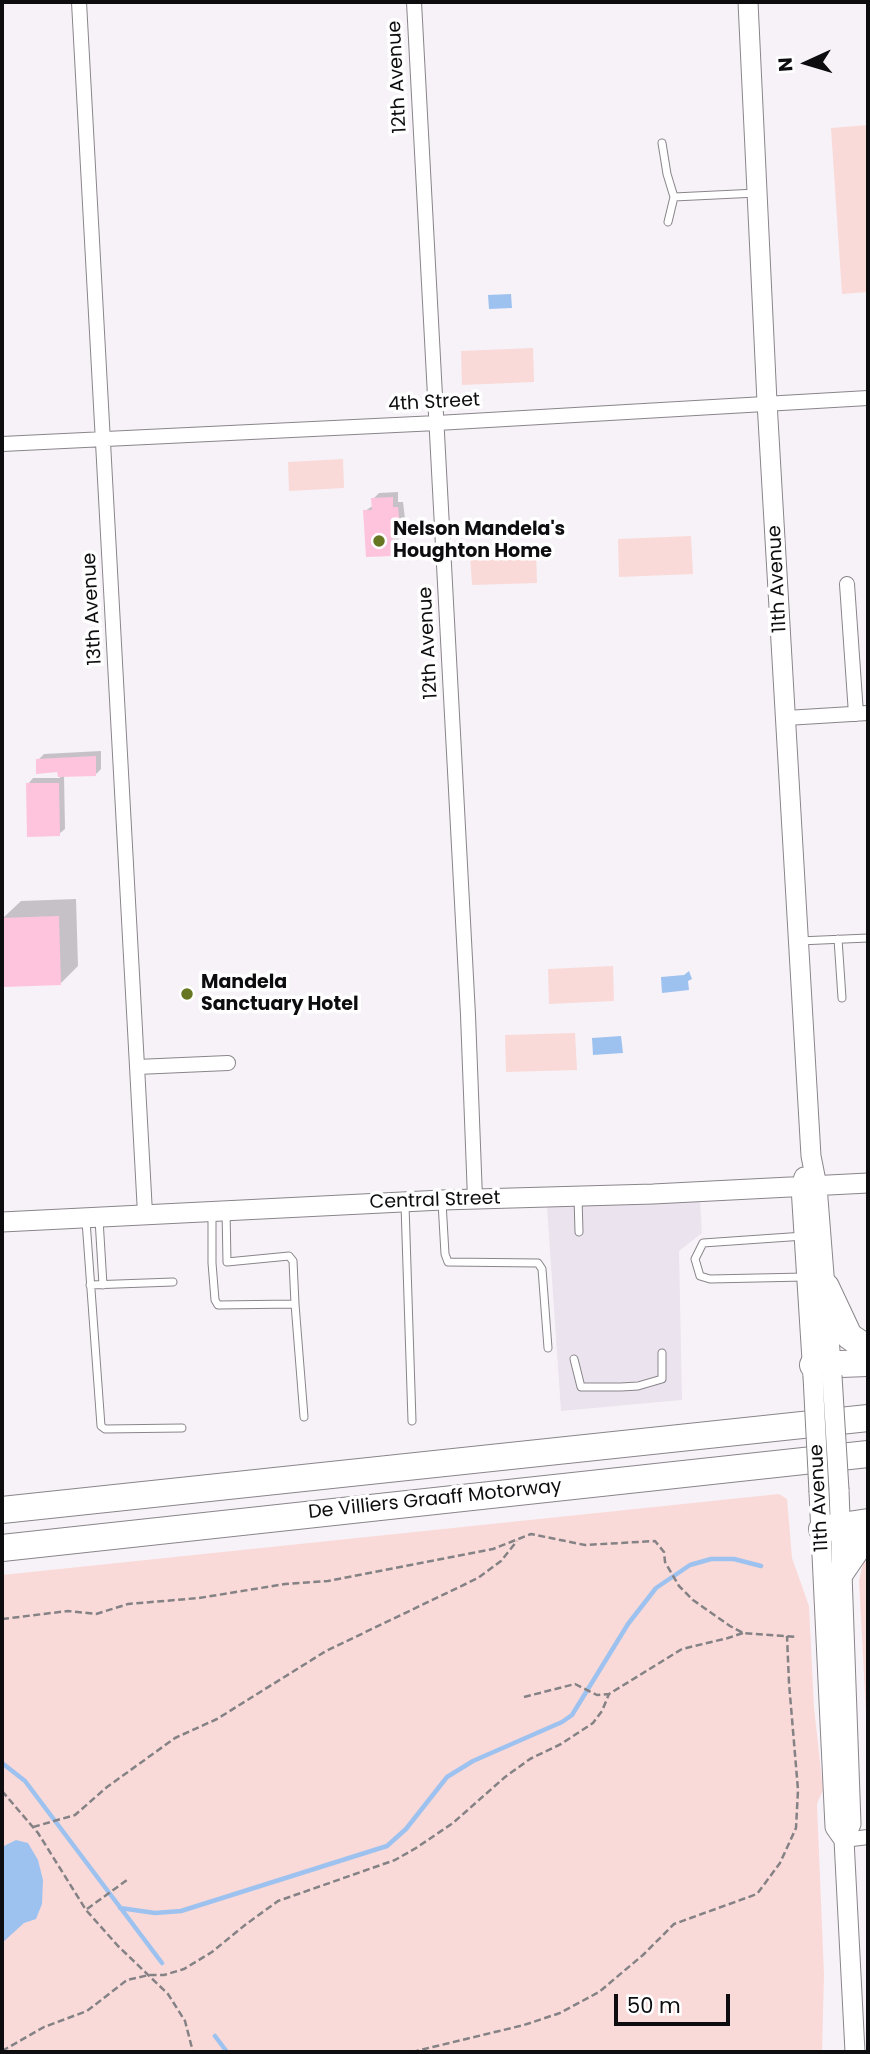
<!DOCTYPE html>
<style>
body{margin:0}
#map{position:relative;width:870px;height:2054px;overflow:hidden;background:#f7f2f8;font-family:Poppins,sans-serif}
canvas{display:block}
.frame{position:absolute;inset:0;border:4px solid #0d0c0e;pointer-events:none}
.north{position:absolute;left:772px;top:28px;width:70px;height:70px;-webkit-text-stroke:5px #fff;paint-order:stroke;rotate:266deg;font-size:19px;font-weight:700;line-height:28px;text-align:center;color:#0d0c0e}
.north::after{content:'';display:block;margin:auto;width:24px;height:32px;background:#0d0c0e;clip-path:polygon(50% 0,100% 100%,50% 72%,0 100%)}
.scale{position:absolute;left:614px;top:1994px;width:116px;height:32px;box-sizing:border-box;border:4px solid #0d0c0e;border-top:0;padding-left:9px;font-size:21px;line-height:24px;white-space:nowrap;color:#0d0c0e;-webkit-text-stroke:5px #fff;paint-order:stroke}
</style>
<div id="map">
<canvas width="870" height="2054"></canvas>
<div class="frame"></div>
<div class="north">N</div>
<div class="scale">50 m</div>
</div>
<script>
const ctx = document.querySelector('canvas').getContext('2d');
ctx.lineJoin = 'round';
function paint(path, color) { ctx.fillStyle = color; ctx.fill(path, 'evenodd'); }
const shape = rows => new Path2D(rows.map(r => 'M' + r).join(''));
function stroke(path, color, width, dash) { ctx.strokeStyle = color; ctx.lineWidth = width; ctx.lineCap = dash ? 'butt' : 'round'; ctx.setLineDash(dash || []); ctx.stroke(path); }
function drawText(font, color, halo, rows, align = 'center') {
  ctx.font = font + ' Poppins,sans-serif'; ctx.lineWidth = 7; ctx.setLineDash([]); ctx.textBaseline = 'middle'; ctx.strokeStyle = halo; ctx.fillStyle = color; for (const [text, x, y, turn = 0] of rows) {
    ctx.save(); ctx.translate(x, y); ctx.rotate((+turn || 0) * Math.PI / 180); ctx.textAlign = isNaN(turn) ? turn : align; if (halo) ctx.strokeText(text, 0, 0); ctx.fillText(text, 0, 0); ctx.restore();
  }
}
paint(shape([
 [700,1199,702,1233,679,1251,682,1400,561,1411,547,1207]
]), '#ebe3ee');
paint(shape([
 [868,125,868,292,842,294,831,128],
 [533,348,534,382,462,385,461,351],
 [343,459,344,488,289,491,288,462],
 [691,536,693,574,619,577,618,539],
 [536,552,537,583,472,585,470,555],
 [613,966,614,1001,549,1004,548,969],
 [575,1033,577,1070,506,1072,505,1035],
 [779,1494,787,1499,792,1558,809,1606,814,1707,823,1790,817,1804,824,1975,822,2052,2,2052,2,1575],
 [868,1553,868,1751,859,1581,862,1567]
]), '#f9dad8');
paint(shape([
 [511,294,512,308,489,309,488,295],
 [689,971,692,979,688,981,689,990,662,993,661,977,684,975],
 [621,1036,623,1053,593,1055,592,1038],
 [16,1840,28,1843,38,1860,43,1880,42,1904,36,1919,24,1923,2,1943,2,1847]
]), '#9ec2ef');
paint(shape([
 [398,492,398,502,403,502,405,519,398,524,399,548,394,554,365,511,374,505,373,499,379,493],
 [101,751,101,769,95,775,64,775,65,829,59,834,28,784,33,778,60,778,59,770,38,760,44,754],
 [76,899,78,966,61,983,3,918,21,901]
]), '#0003');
stroke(shape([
 [2,1763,25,1781,162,1963],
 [120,1908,155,1913,181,1911,387,1846,406,1829,447,1777,473,1761,562,1722,572,1715,628,1624,656,1588,690,1565,711,1559,734,1559,761,1566],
 [215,2036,227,2052]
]), '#9ec2ef', 4.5);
paint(shape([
 [393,497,393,507,398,507,400,526,393,526,394,556,366,557,363,510,372,510,371,498],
 [96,756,96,776,58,777,57,772,36,774,36,759],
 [26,783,59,783,60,836,27,837],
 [59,916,61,985,4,987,2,918]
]), '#fec3dd');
const service = shape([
 [662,143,667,174,674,197,757,193],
 [668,222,674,197],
 [838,939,842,998],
 [799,941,868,938],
 [578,1197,579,1232],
 [442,1202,445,1254,448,1262,538,1263,542,1269,548,1348],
 [405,1205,412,1421],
 [212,1215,212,1263,215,1300,218,1305,295,1304,293,1261,289,1256,227,1262,226,1211],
 [99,1219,103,1285],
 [86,1221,101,1426,105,1429,182,1428],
 [804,1236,703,1243,695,1259,700,1276,710,1279,805,1277],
 [90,1285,173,1282],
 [295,1304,304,1417],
 [574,1359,581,1387,621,1387,638,1386,662,1379,662,1353]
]);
const minor = shape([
 [79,2,145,1213],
 [414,2,468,1015,475,1198],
 [2,444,437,423,868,398],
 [847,584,856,714],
 [786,718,868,713],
 [137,1067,228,1063],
 [844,1840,868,1837]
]);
const secondary = shape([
 [748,2,767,402,811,1156,817,1186,832,1376],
 [804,1177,801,1187,813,1376],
 [2,1222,442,1200,653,1194,868,1183],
 [839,1490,851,1824,844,1840,855,2052],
 [819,1492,835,1827,844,1840]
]);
const motorway = shape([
 [826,1287,849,1336,868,1349],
 [813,1365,868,1363],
 [2,1510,868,1418],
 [822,1529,868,1522],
 [2,1548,868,1454],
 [841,1572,860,1544,868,1537]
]);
stroke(service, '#89858a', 9);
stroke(minor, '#89858a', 16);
stroke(secondary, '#89858a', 21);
stroke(motorway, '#89858a', 28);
stroke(shape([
 [2,1619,68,1611,96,1614,128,1604,199,1598,285,1584,328,1581,493,1549,531,1534,585,1545,655,1541,664,1552,665,1562,679,1586,693,1600,730,1626,743,1633,797,1637],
 [524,1697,575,1684,597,1695,609,1694,682,1649,728,1638,743,1633],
 [2,1791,38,1833,86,1910,118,1946,168,1994,185,2021,193,2052],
 [33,1827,75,1815,107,1787,175,1738,217,1719,326,1651,478,1578,501,1561,517,1541],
 [87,1909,127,1880],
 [2,2051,44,2027,87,2011,127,1980,149,1975,164,1975,184,1969,212,1952,245,1925,278,1901,395,1860,416,1848,453,1823,505,1777,530,1759,561,1744,593,1723,602,1711,609,1694],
 [412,2052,524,2025,560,2013,599,1992,643,1955,674,1924,757,1894,780,1863,796,1828,798,1790,789,1683,787,1636]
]), '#858286', 2.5, [7, 3.5]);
stroke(service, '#fff', 7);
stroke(minor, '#fff', 14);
stroke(secondary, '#fff', 19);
stroke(motorway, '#fff', 26);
const secondaryBridge = shape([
 [813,1376,819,1492],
 [832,1376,839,1490]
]);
stroke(secondaryBridge, '#89858a', 21, []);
stroke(secondaryBridge, '#fff', 19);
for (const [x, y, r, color] of [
 [379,541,7,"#677622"],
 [187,994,7,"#677622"]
]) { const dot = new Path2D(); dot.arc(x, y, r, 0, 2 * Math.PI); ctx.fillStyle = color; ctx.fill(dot); stroke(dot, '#fff', 2.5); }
drawText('19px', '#0d0c0e', '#fff', [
 ["12th Avenue",398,77,-93],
 ["4th Street",434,403,-3],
 ["11th Avenue",778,579,-93],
 ["13th Avenue",93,609,-93],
 ["12th Avenue",429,643,-93],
 ["Central Street",435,1201,-2],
 ["11th Avenue",820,1498,-93],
 ["De Villiers Graaff Motorway",435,1500,-6]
]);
drawText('bold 19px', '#0d0c0e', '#fff', [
 ["Nelson Mandela's",393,530],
 ["Houghton Home",393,552],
 ["Mandela",201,983],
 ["Sanctuary Hotel",201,1005]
], 'left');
</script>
